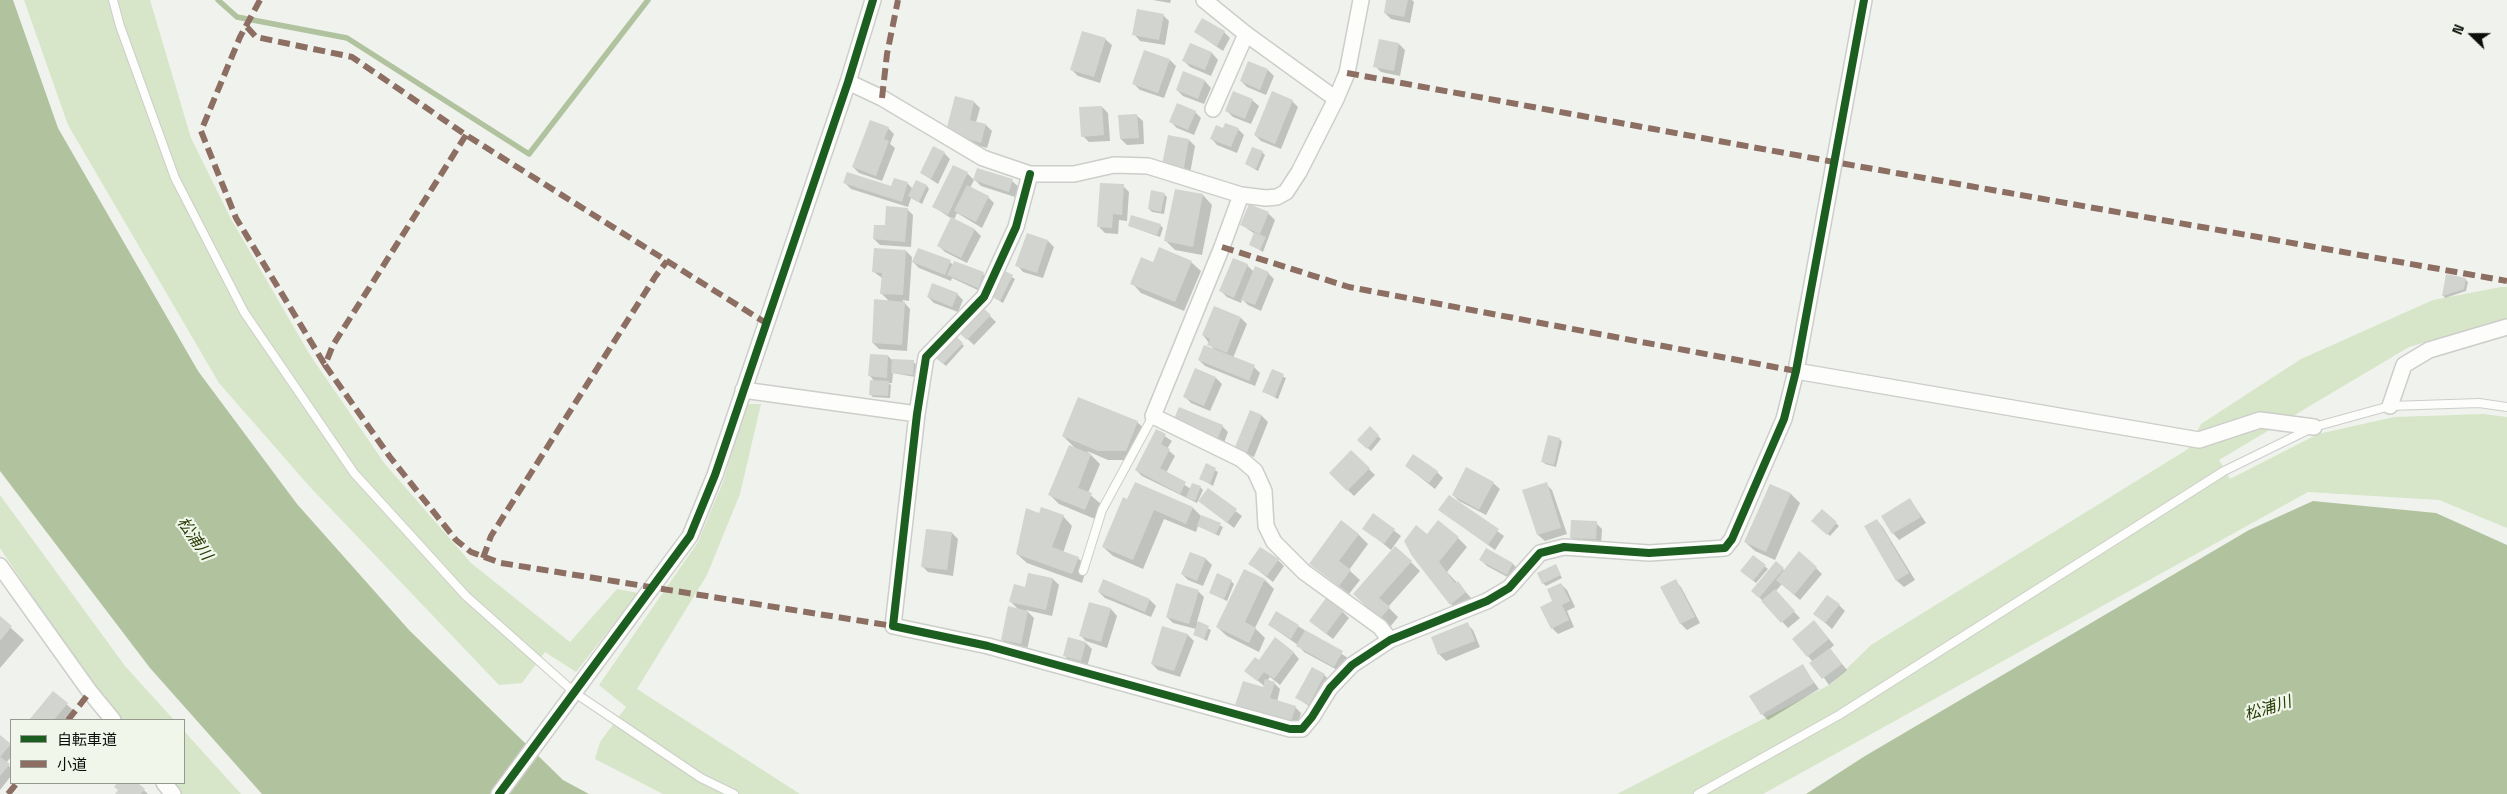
<!DOCTYPE html>
<meta charset="utf-8">
<style>
body{margin:0}
#map{position:relative;width:2507px;height:794px;overflow:hidden;background:#f0f3ed;font-family:"Space Grotesk","Noto Sans JP",sans-serif}
canvas{display:block}
.legend{position:absolute;left:10px;top:719px;width:175px;height:65px;box-sizing:border-box;background:#f0f6ea;border:1px solid #959990;margin:0;padding:6px 9px;list-style:none;font-size:15px;color:#0c0e0a}
.legend li{display:flex;align-items:center;gap:10px;height:25px}
.legend b{width:25px;border:1px solid #959990}
.north{position:absolute;left:2447px;top:10px;width:50px;height:50px;-webkit-text-stroke:4px #f0f6ea;paint-order:stroke;rotate:292deg;font-size:14px;font-weight:700;line-height:20px;text-align:center;color:#0c0e0a}
.north::after{content:'';display:block;margin:auto;width:18px;height:22px;background:#0c0e0a;clip-path:polygon(50% 0,100% 100%,50% 72%,0 100%)}
</style>
<div id="map">
<canvas width="2507" height="794"></canvas>
<ul class="legend">
<li><b style="height:6px;background:#1b5e20"></b>自転車道</li>
<li><b style="height:6px;background:#8d6e63"></b>小道</li>
</ul>
<div class="north">N</div>
</div>
<script>
const ctx = document.querySelector('canvas').getContext('2d');
ctx.lineJoin = 'round';
function paint(path, color) { ctx.fillStyle = color; ctx.fill(path, 'evenodd'); }
const shape = rows => new Path2D(rows.map(r => 'M' + r).join(''));
function stroke(path, color, width, dash) { ctx.strokeStyle = color; ctx.lineWidth = width; ctx.lineCap = dash ? 'butt' : 'round'; ctx.setLineDash(dash || []); ctx.stroke(path); }
function drawText(font, color, halo, rows, align = 'center') {
  ctx.font = font + ' "Space Grotesk","Noto Sans JP",sans-serif'; ctx.lineWidth = 4.5; ctx.setLineDash([]); ctx.textBaseline = 'middle'; ctx.strokeStyle = halo; ctx.fillStyle = color; for (const [text, x, y, turn = 0] of rows) {
    ctx.save(); ctx.translate(x, y); ctx.rotate((+turn || 0) * Math.PI / 180); ctx.textAlign = isNaN(turn) ? turn : align; if (halo) ctx.strokeText(text, 0, 0); ctx.fillText(text, 0, 0); ctx.restore();
  }
}
paint(shape([
 [24,0,150,0,191,138,231,219,310,355,385,464,471,563,570,642,617,589,638,593,576,672,545,652,522,683,499,685,310,487,219,383,68,125],
 [2501,287,2507,287,2507,318,2409,347,2219,460,2230,479,2318,434,2394,417,2483,414,2507,417,2507,528,2439,500,2308,492,1763,794,1617,794,1831,684,1871,645,2188,449,2201,424,2301,359,2433,300],
 [747,404,761,404,740,494,707,575,637,689,800,794,663,794,595,759,600,742,626,707,599,685,698,542,723,482],
 [0,495,125,666,174,720,119,720,94,689,0,548],
 [184,731,241,794,179,794,170,783,184,783]
]), '#d7e5c8');
paint(shape([
 [0,0,13,0,58,128,198,371,297,504,409,630,563,780,589,794,262,794,150,668,0,471],
 [2313,501,2436,513,2507,545,2507,794,1806,794,1865,756,2249,530]
]), '#b1c29f');
paint(shape([
 [1153,0,1171,0,1170,3],
 [1388,0,1412,0,1414,2,1410,23,1391,19,1385,13],
 [1163,15,1169,21,1165,45,1140,41,1134,34],
 [1195,32,1224,32,1230,38,1223,51],
 [1105,39,1112,45,1100,83,1078,76,1072,70],
 [1380,40,1399,44,1405,50,1400,76,1381,72,1375,66],
 [1190,45,1212,53,1218,60,1211,76,1190,67,1184,61],
 [1170,60,1176,66,1164,98,1140,90,1133,83],
 [1268,70,1274,76,1266,95,1247,87,1241,81],
 [1184,73,1205,81,1211,88,1204,104,1183,96,1177,90],
 [1252,100,1259,106,1251,124,1233,117,1227,111],
 [1292,101,1298,107,1281,149,1261,141,1255,135],
 [974,102,980,108,976,122,986,125,992,131,987,148,969,143,949,126],
 [1102,107,1108,113,1110,141,1089,142,1083,136],
 [1195,112,1201,118,1194,135,1177,128,1171,122],
 [1136,115,1143,121,1144,144,1127,145,1121,139],
 [888,128,894,134,890,144,895,148,882,181,859,173,853,167],
 [1224,129,1238,129,1244,135,1237,153,1217,145,1211,138],
 [1189,140,1195,146,1190,174,1170,170],
 [1262,152,1265,155,1258,171,1246,164],
 [944,153,950,159,938,184,921,173],
 [954,167,968,174,974,180,970,188,988,197,994,203,982,228,957,213,954,220,975,230,981,236,967,263,945,252,939,246,952,219,934,207],
 [895,179,908,184,913,189,916,181,927,186,929,189,922,204,911,198,908,207,851,189,845,183,892,187],
 [975,180,1012,181,1019,187,1015,197,981,186],
 [1123,186,1129,192,1127,221,1119,220,1118,234,1105,233,1099,227],
 [1164,194,1167,197,1164,214,1152,212,1149,209],
 [1203,195,1212,205,1202,255,1175,250,1166,241],
 [1250,206,1269,214,1275,220,1263,252,1251,245,1255,234,1242,225],
 [907,209,913,215,911,247,880,245,874,239],
 [1160,225,1163,228,1160,237,1129,226],
 [1048,241,1054,247,1043,278,1023,272,1017,265],
 [906,251,912,257,909,301,902,300,910,309,907,351,879,349,873,343,890,302,881,293,882,278,874,272],
 [1233,260,1247,265,1254,272,1268,273,1274,279,1261,311,1248,305,1242,299,1241,303,1227,297,1221,291],
 [913,262,950,262,953,265,983,274,989,280,984,293,952,278,951,281,919,268],
 [1191,262,1201,271,1184,311,1141,293,1132,283,1154,264],
 [1005,273,1015,279,1003,303,993,297],
 [2465,279,2468,282,2466,291,2445,298,2443,295],
 [957,294,963,300,958,312,934,303,928,297],
 [982,308,996,322,974,345,960,332],
 [1241,318,1247,324,1233,358,1254,367,1260,373,1255,386,1205,366,1199,360,1215,351,1203,335],
 [956,338,964,346,946,366,937,358],
 [888,356,892,360,913,362,916,364,915,377,893,373,892,383,888,383,891,385,890,398,873,397,870,394,875,382,870,376],
 [1272,371,1286,378,1278,399,1264,392],
 [1216,378,1222,384,1210,411,1191,403,1185,397],
 [1251,411,1262,416,1268,422,1254,457,1242,452,1236,446],
 [1137,422,1147,431,1135,460,1108,460,1087,451,1100,464,1088,493,1101,504,1095,519,1059,504,1050,495,1076,449,1063,436],
 [1181,425,1222,426,1228,432,1224,443],
 [1370,428,1381,439,1371,451,1359,440],
 [1157,431,1172,441,1167,449,1175,456,1166,473,1191,489,1200,487,1203,490,1197,503,1142,476,1136,470],
 [1560,439,1562,442,1556,467,1545,464,1543,461],
 [1351,451,1375,475,1354,496,1330,473],
 [1206,465,1218,472,1213,486,1201,479],
 [1406,466,1437,472,1443,478,1435,489],
 [1467,469,1493,483,1500,489,1486,515,1459,501,1453,495],
 [1546,484,1552,490,1567,534,1545,541,1538,535,1524,491],
 [1770,485,1791,494,1800,503,1775,560,1755,551,1745,542],
 [1208,490,1242,516,1234,528,1200,501],
 [1449,496,1504,536,1495,550,1440,510],
 [1123,499,1193,508,1201,516,1223,527,1219,536,1198,526,1196,532,1164,519,1143,569,1113,556,1103,547],
 [1910,499,1926,523,1899,540,1893,533],
 [1822,511,1839,526,1830,536,1813,521],
 [1040,515,1063,516,1072,526,1063,553,1078,558,1087,567,1082,583,1027,563,1017,554],
 [1374,515,1401,536,1391,550,1364,528],
 [1876,520,1882,526,1915,580,1904,587,1897,581,1865,527],
 [1596,523,1602,529,1601,545,1577,543,1571,537],
 [927,530,952,533,958,539,953,576,928,572,922,566],
 [1358,534,1368,544,1349,570,1360,580,1349,594,1311,564],
 [1427,536,1458,538,1467,547,1447,572,1475,602,1460,613,1451,604],
 [1191,553,1206,559,1212,565,1203,586,1188,580,1182,574],
 [1753,557,1768,569,1756,583,1742,571],
 [1278,560,1284,566,1273,582,1250,564],
 [1481,560,1513,564,1519,570,1513,580,1487,566],
 [1411,562,1420,571,1388,607,1398,617,1390,627,1364,604],
 [1776,563,1785,571,1816,568,1822,574,1800,600,1782,584,1775,592,1800,618,1788,628,1759,597],
 [1555,566,1562,578,1546,586,1543,583],
 [1029,574,1053,579,1059,585,1052,616,1026,610,1034,618,1027,650,1008,646,1002,639,1019,610,1011,602,1026,588],
 [1265,580,1274,589,1255,628,1265,638,1259,652,1227,636,1217,627],
 [1231,581,1234,584,1227,601,1210,593],
 [1675,581,1681,587,1700,623,1687,630,1681,624],
 [1561,584,1567,590,1575,607,1567,611,1574,627,1558,634,1552,628,1554,602],
 [1198,591,1204,597,1197,622,1211,630,1207,641,1194,634,1196,629,1173,623,1167,617],
 [1099,592,1150,600,1156,606,1151,617,1105,598],
 [1090,603,1111,609,1117,616,1107,648,1086,641,1080,635],
 [1839,605,1845,611,1832,629,1815,614],
 [1343,612,1349,618,1333,639,1310,621],
 [0,618,24,640,0,668],
 [1467,624,1473,630,1480,647,1446,661,1440,655,1433,637],
 [1269,625,1298,626,1348,658,1341,672,1304,652,1298,645],
 [1163,628,1188,635,1194,641,1180,677,1158,670,1152,664],
 [1820,628,1834,645,1830,649,1847,670,1829,685,1813,662,1793,639],
 [1069,638,1086,643,1092,649,1087,667,1070,662,1064,655],
 [1293,652,1299,659,1280,685,1270,677,1267,681,1274,683,1280,689,1277,702,1295,707,1301,713,1297,727,1243,711,1237,704,1268,689,1246,671,1259,661],
 [1802,666,1819,689,1768,720,1762,714],
 [1324,675,1331,681,1315,710,1297,698],
 [54,693,73,710,65,720,31,720],
 [0,737,11,747,11,757,6,763,11,768,11,776,0,790],
 [118,783,136,783,148,794,116,794,119,790,115,787]
]), '#0003');
stroke(shape([
 [218,0,237,17,347,38,529,154,648,0]
]), '#b1c29f', 5.5);
paint(shape([
 [1386,0,1408,0,1404,17,1384,13],
 [1137,9,1164,14,1159,40,1132,35],
 [1202,18,1225,31,1217,46,1194,32],
 [1082,31,1106,38,1094,77,1070,70],
 [1379,39,1399,43,1394,71,1373,67],
 [1190,43,1212,52,1205,70,1182,61],
 [1144,50,1170,59,1158,93,1132,84],
 [1248,61,1268,69,1260,90,1240,81],
 [1183,71,1205,80,1198,99,1176,90],
 [1233,91,1253,99,1245,119,1225,111],
 [1272,91,1293,100,1275,144,1254,135],
 [955,96,974,101,970,120,986,124,981,143,962,137,947,127],
 [1177,103,1196,111,1188,130,1169,122],
 [1102,106,1104,135,1081,137,1079,107],
 [1137,114,1139,138,1120,139,1118,115],
 [870,120,889,127,884,139,889,141,876,176,852,167],
 [1225,123,1239,128,1231,147,1210,139,1216,125,1223,128],
 [1168,135,1189,139,1184,168,1162,164],
 [933,146,945,152,931,179,920,173],
 [1252,147,1263,151,1256,169,1245,164],
 [953,165,968,172,948,215,932,207],
 [977,168,1013,179,1009,192,973,180],
 [847,172,891,186,894,178,908,182,902,202,843,183],
 [916,180,927,185,919,202,908,196],
 [1100,183,1124,184,1122,215,1113,214,1112,228,1097,227],
 [967,185,989,196,976,222,954,211],
 [1175,189,1203,194,1193,247,1164,241],
 [1151,190,1165,193,1161,212,1148,209],
 [1249,204,1269,212,1260,234,1240,225],
 [886,206,908,208,905,242,873,239,874,225,885,225],
 [1131,215,1161,224,1157,235,1128,226],
 [951,217,975,229,961,258,937,246],
 [1254,232,1266,237,1260,250,1249,245],
 [1027,233,1048,240,1037,273,1015,266],
 [1159,247,1192,261,1175,302,1130,284,1141,257,1153,262],
 [874,248,906,250,903,295,880,294,882,273,872,272],
 [918,248,951,260,945,275,912,262],
 [1233,258,1248,264,1234,298,1219,291],
 [954,261,984,272,978,288,947,275],
 [1255,266,1269,272,1255,305,1241,300],
 [1005,271,1013,275,1000,301,992,297],
 [2446,274,2466,278,2464,289,2442,296],
 [932,283,958,293,952,307,927,297],
 [874,299,905,302,902,345,872,343],
 [1214,306,1241,317,1227,353,1207,345,1210,339,1202,335],
 [982,307,991,315,967,340,958,332],
 [956,336,963,343,943,364,936,358],
 [1204,345,1255,365,1249,381,1198,360],
 [870,354,888,355,887,378,868,376],
 [892,359,914,360,913,375,891,373],
 [1195,368,1216,377,1204,406,1183,397],
 [1272,369,1284,374,1275,397,1262,392],
 [870,380,889,381,888,396,869,395],
 [1078,397,1138,421,1126,451,1098,451,1062,436],
 [1179,407,1223,425,1218,438,1174,419],
 [1250,410,1262,415,1247,452,1235,447],
 [1370,426,1379,435,1367,449,1357,440],
 [1156,429,1166,434,1161,444,1170,449,1160,468,1186,482,1180,494,1135,470],
 [1548,435,1560,438,1554,465,1541,462],
 [1069,445,1091,454,1078,488,1092,493,1085,510,1048,495],
 [1351,450,1370,468,1347,491,1329,473],
 [1413,454,1438,471,1429,483,1405,466],
 [1206,463,1216,468,1210,484,1199,479],
 [1466,467,1494,482,1479,510,1452,495],
 [1135,482,1193,507,1186,524,1154,510,1133,560,1102,547,1123,497,1127,499],
 [1547,482,1561,528,1537,535,1522,490],
 [1192,483,1201,486,1195,501,1186,497],
 [1770,484,1791,493,1766,552,1744,542],
 [1208,488,1237,509,1227,523,1198,501],
 [1449,495,1499,529,1488,545,1438,510],
 [1910,498,1921,517,1892,534,1881,516],
 [1041,507,1064,515,1052,547,1079,557,1072,574,1016,554,1026,508,1039,513],
 [1822,509,1837,522,1827,535,1811,521],
 [1373,513,1395,529,1384,544,1362,529],
 [1201,515,1221,523,1216,534,1197,526],
 [1877,519,1909,573,1896,581,1864,526],
 [1341,520,1359,534,1339,561,1351,570,1339,586,1309,564],
 [1438,520,1459,537,1439,562,1455,583,1458,581,1466,592,1450,605,1412,556,1404,541,1416,525,1427,534],
 [1571,520,1597,521,1596,539,1570,538],
 [926,529,952,532,947,570,921,567],
 [1395,546,1412,561,1379,598,1390,607,1380,619,1353,594],
 [1260,547,1279,559,1267,576,1248,564],
 [1486,548,1513,563,1507,575,1479,560],
 [1799,551,1817,567,1794,595,1776,580],
 [1190,552,1206,558,1197,581,1181,574],
 [1753,555,1766,565,1753,581,1740,571],
 [1776,561,1784,568,1759,598,1751,591],
 [1556,564,1561,575,1542,584,1537,573],
 [1244,569,1265,579,1245,622,1256,628,1249,643,1216,627],
 [1028,573,1053,578,1046,610,1009,602,1014,584,1025,587],
 [1217,573,1232,580,1224,599,1209,593],
 [1103,579,1150,599,1145,612,1098,592],
 [1676,579,1695,617,1680,624,1660,587],
 [1176,583,1199,590,1189,624,1166,617],
 [1561,583,1570,601,1562,605,1569,620,1551,629,1540,607,1552,601,1547,589],
 [1775,589,1795,611,1781,623,1761,601],
 [1827,595,1840,604,1825,623,1813,614],
 [1326,598,1343,611,1326,634,1309,621],
 [1089,602,1111,608,1101,642,1079,636],
 [1008,606,1028,611,1021,644,1001,640],
 [1276,611,1299,625,1291,639,1268,625],
 [0,616,12,626,0,641],
 [1814,620,1829,639,1807,657,1792,639],
 [1198,621,1209,626,1204,639,1193,635],
 [1468,622,1475,641,1438,655,1431,637],
 [1162,626,1188,634,1174,671,1151,664],
 [1305,630,1343,651,1334,667,1296,646],
 [1068,637,1086,642,1081,661,1063,656],
 [1275,637,1294,652,1274,679,1264,672,1257,681,1244,671,1255,657,1259,660],
 [1830,648,1842,664,1822,679,1809,663],
 [1803,664,1814,683,1761,715,1749,696],
 [1312,667,1325,674,1309,705,1295,698],
 [1265,679,1275,682,1270,698,1296,706,1291,721,1235,705,1243,681,1263,687],
 [53,691,68,703,54,720,29,720],
 [0,735,11,744,0,757,10,764,0,776],
 [117,783,138,783,145,789,141,794,115,794,118,790,114,787]
]), '#d2d4d0');
const service = shape([
 [113,0,120,26,175,178,244,312,354,473,466,596,575,693,701,778,734,794],
 [1083,571,1102,510,1153,416],
 [1698,794,1839,715,2224,471,2314,427,2390,406,2479,403,2507,407]
]);
const minor = shape([
 [1204,0,1246,34,1336,99],
 [848,82,882,98,983,158,1030,174,1074,174,1114,165,1148,166,1241,195,1266,198,1277,197,1286,192,1299,172,1336,99,1347,73,1361,0],
 [1213,109,1246,34],
 [1030,174,1016,227,984,297,926,357,917,414,893,626,988,646,1290,729,1302,729,1312,717,1330,688,1352,665,1390,640,1487,601,1509,588,1540,553,1564,547,1649,553,1725,548,1732,539,1784,419,1796,371,1864,0],
 [1241,195,1222,247,1153,416,1241,459,1255,471,1264,491,1266,526,1274,542,1304,572,1380,627,1390,640],
 [1796,371,2199,440,2260,420,2314,427],
 [743,390,917,414],
 [2390,406,2404,365,2429,350,2507,327],
 [0,566,90,692,113,720],
 [164,783,173,794],
 [499,794,690,536,715,475,848,82,873,0]
]);
stroke(service, '#ccceca', 10);
stroke(minor, '#ccceca', 18);
stroke(service, '#fdfdfc', 8);
stroke(minor, '#fdfdfc', 15);
stroke(shape([
 [260,0,240,37,201,131,236,218,325,365],
 [247,27,256,37,352,57,466,135,766,323],
 [1347,73,1834,162,2507,281],
 [882,98,887,54,898,0],
 [466,135,333,345,325,365,390,457,456,540,471,552,501,563,893,626],
 [1222,247,1349,287,1796,371],
 [483,558,491,536,655,277,667,261],
 [68,720,90,692],
 [8,794,17,783]
]), '#8d6e63', 6, [12, 6]);
stroke(shape([
 [1030,174,1016,227,984,297,926,357,917,414,893,626,988,646,1290,729,1302,729,1312,717,1330,688,1352,665,1390,640,1487,601,1509,588,1540,553,1564,547,1649,553,1725,548,1732,539,1784,419,1796,371,1864,0],
 [499,794,690,536,715,475,848,82,873,0]
]), '#1b5e20', 8);
drawText('italic 16px', '#283c05', '#f0f6ea', [
 ["松浦川",194,539,55],
 ["松浦川",2268,709,-17]
]);
</script>
